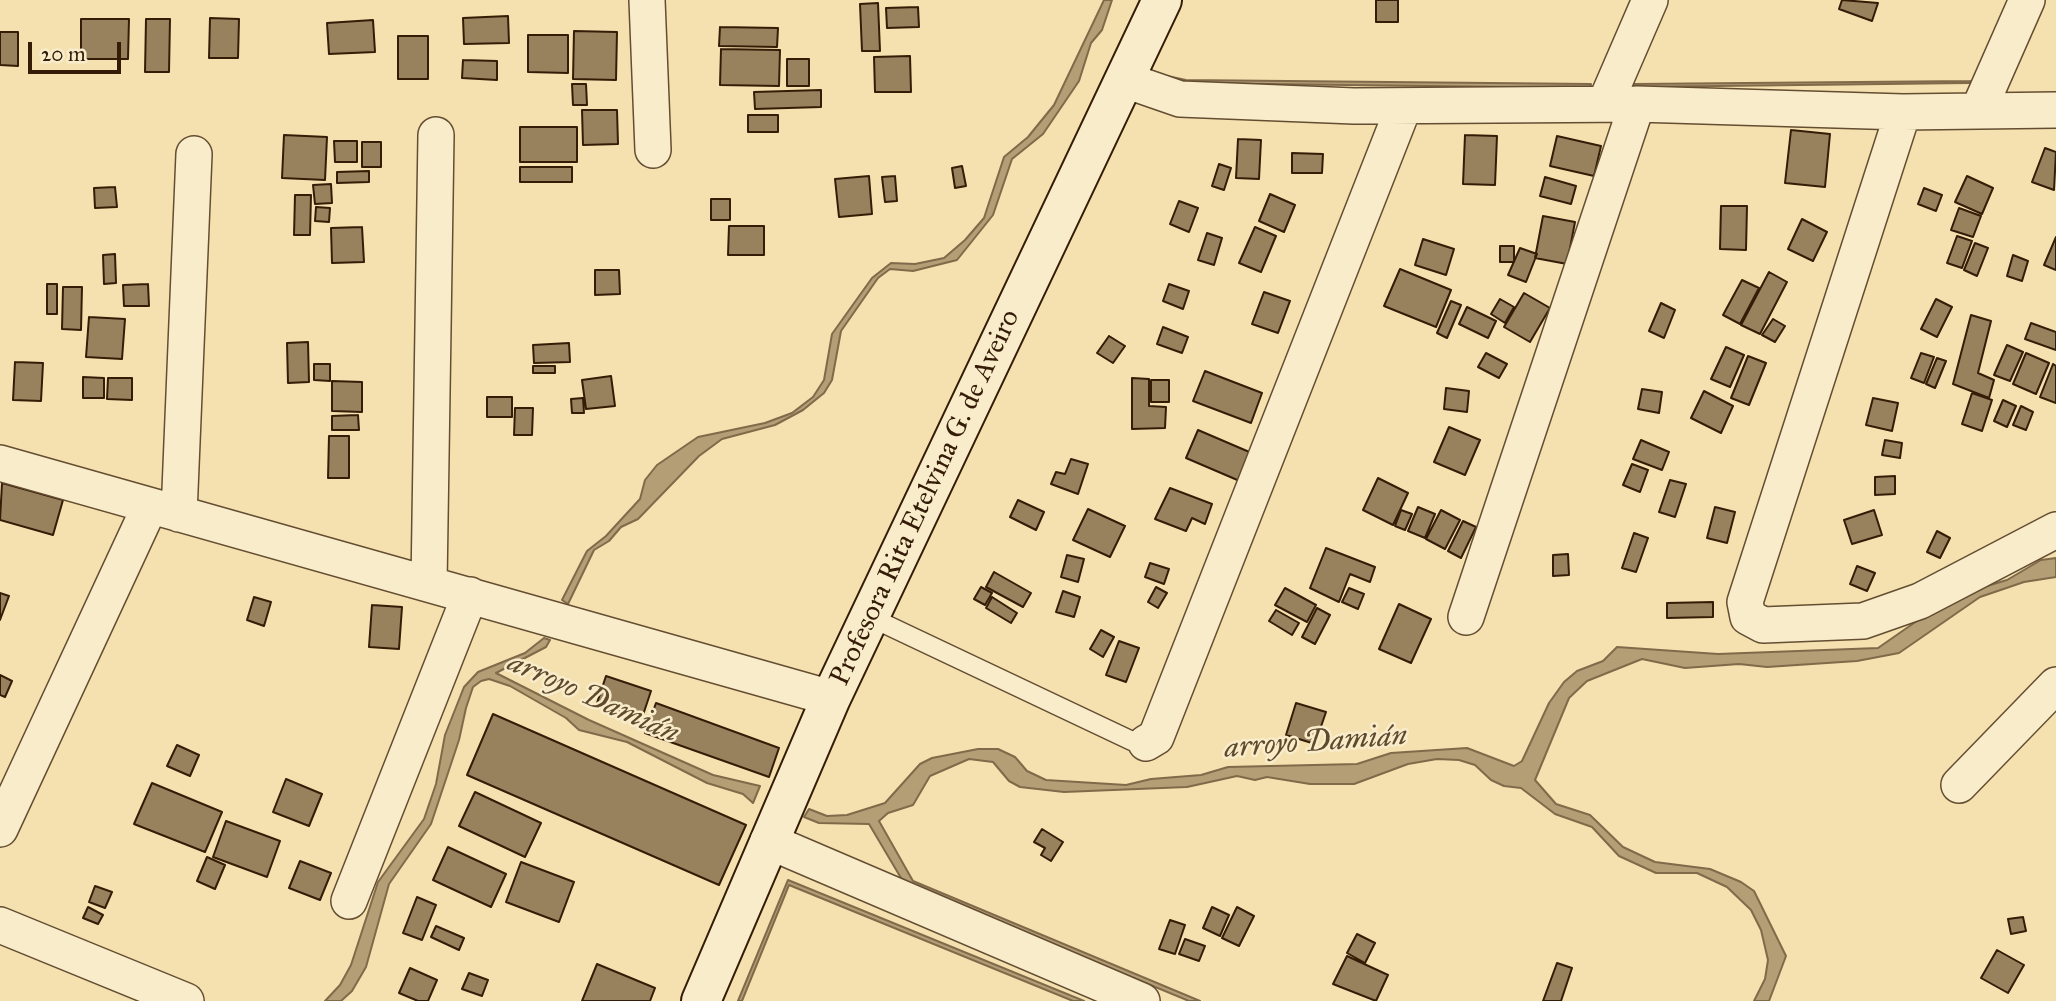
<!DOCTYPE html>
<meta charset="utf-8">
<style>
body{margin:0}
#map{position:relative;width:2056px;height:1001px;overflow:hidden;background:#f4e1af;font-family:"IM FELL Great Primer",serif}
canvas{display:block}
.scale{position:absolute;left:28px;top:42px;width:93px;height:32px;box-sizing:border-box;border:4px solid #341c07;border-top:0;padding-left:9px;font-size:21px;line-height:24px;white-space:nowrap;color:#341c07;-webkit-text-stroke:5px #f8eccb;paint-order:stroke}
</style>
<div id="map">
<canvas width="2056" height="1001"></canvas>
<div class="scale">20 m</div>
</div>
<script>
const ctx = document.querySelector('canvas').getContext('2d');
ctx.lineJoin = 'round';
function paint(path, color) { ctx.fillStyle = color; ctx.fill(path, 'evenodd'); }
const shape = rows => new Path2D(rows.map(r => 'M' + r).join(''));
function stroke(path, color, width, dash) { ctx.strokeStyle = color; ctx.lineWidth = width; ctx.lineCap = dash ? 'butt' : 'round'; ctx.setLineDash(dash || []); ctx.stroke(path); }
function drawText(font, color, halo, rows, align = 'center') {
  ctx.font = font + ' "IM FELL Great Primer",serif'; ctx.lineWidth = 5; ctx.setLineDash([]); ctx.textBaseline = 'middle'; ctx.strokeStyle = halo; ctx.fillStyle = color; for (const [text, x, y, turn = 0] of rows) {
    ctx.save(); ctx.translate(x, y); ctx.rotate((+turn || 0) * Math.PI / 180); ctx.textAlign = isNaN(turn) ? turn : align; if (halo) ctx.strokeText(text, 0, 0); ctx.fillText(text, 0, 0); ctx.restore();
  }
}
const water = shape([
 [1104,0,1112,0,1102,30,1091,43,1079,81,1043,134,1012,159,993,215,957,260,913,271,890,269,878,278,841,331,832,380,824,393,803,410,775,425,722,439,699,456,638,519,621,527,609,541,594,550,568,604,562,600,587,551,606,536,640,499,645,480,657,465,698,437,765,423,792,413,813,397,824,380,832,334,872,278,891,263,915,264,944,258,965,240,984,218,1004,157,1028,137,1054,105,1104,0],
 [1162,75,1186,80,1591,84,1590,88,1185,83,1162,75],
 [1970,81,1969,83,1633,87,1634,84,1970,81],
 [2056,558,2056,577,2024,582,1980,597,1899,653,1857,661,1767,667,1739,664,1685,668,1642,659,1587,681,1569,698,1535,780,1556,804,1590,815,1623,847,1655,862,1710,869,1741,882,1754,891,1786,956,1769,1001,1754,1001,1765,979,1768,960,1761,930,1751,910,1727,887,1697,873,1656,873,1619,856,1592,827,1555,814,1521,788,1504,786,1491,780,1475,765,1459,760,1437,759,1408,764,1354,784,1310,784,1267,777,1255,780,1237,776,1187,787,1064,792,1020,787,1009,781,993,762,969,759,930,776,913,805,888,813,879,821,913,881,1200,1001,1189,1001,909,885,901,878,869,824,819,823,804,817,809,809,827,816,847,815,885,803,920,764,932,758,978,749,998,749,1015,757,1027,771,1046,780,1126,785,1151,779,1201,775,1228,767,1357,764,1391,753,1467,748,1514,766,1522,761,1549,703,1564,682,1577,671,1603,661,1617,647,1718,654,1878,648,1924,616,1980,588,2007,580,2041,560,2056,558],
 [544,638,550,640,546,647,496,673,589,720,713,775,760,786,753,803,743,794,707,783,627,742,579,730,566,718,510,686,489,679,481,681,473,687,466,708,459,740,431,824,389,884,366,967,352,991,341,1001,325,1001,340,985,351,965,378,882,424,819,436,784,445,735,464,687,478,672,525,653,544,638],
 [788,880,1084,1001,1073,1001,789,885,742,1001,738,1001,788,880]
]);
paint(water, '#b39e76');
stroke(water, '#806a4a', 2);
const building = shape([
 [1376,0,1398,0,1398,22,1376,22,1376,0],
 [1842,0,1878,3,1872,21,1839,9,1842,0],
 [878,3,880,51,862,51,860,4,878,3],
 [918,7,919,27,887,28,886,8,918,7],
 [508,16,509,43,464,44,463,18,508,16],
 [210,18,239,19,238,58,209,58,210,18],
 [81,19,129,19,128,59,81,59,81,19],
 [146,19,170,19,169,72,145,72,146,19],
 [373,20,375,52,329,54,327,23,373,20],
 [720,27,778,28,777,47,719,46,720,27],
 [574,31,617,32,616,80,573,79,574,31],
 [0,32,18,32,18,66,0,65,0,32],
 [528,35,568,35,568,73,528,72,528,35],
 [398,36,428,36,428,79,398,79,398,36],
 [721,49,780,50,779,86,720,85,721,49],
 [910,56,911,92,875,92,874,57,910,56],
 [787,59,809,59,809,86,787,86,787,59],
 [463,60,497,61,497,80,462,78,463,60],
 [572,84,586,84,587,105,573,105,572,84],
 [821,90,821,107,755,109,754,92,821,90],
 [582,110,617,110,618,144,583,145,582,110],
 [748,115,778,115,778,132,748,132,748,115],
 [520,127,577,127,577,162,520,162,520,127],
 [1791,130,1830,134,1825,187,1785,183,1791,130],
 [284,135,327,137,325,180,282,178,284,135],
 [1465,135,1497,136,1495,185,1463,184,1465,135],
 [1557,136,1601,146,1594,176,1550,166,1557,136],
 [1238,139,1261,140,1259,179,1236,178,1238,139],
 [334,141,357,141,357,162,335,162,334,141],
 [362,142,381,142,381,167,362,167,362,142],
 [2045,148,2056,152,2054,190,2032,182,2045,148],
 [1292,153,1323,154,1322,173,1292,173,1292,153],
 [1219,164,1231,168,1224,190,1212,186,1219,164],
 [962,166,966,186,955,188,952,168,962,166],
 [520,167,572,167,572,182,520,182,520,167],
 [369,171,369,182,337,183,337,172,369,171],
 [869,176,872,214,839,217,835,179,869,176],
 [895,176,897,201,885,202,882,177,895,176],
 [1967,176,1993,188,1982,214,1955,202,1967,176],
 [1545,177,1576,186,1571,204,1540,196,1545,177],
 [331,184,332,203,315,204,313,185,331,184],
 [115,187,117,207,95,208,94,188,115,187],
 [1924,188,1942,195,1936,211,1918,204,1924,188],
 [1270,194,1295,205,1284,232,1259,221,1270,194],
 [295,195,311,195,310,235,294,235,295,195],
 [711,199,730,199,730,220,711,220,711,199],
 [1179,201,1198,208,1189,232,1170,224,1179,201],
 [1721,206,1747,206,1746,250,1720,249,1721,206],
 [316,207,330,208,329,222,315,221,316,207],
 [1959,208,1981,216,1973,237,1951,230,1959,208],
 [1543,216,1575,222,1567,264,1535,258,1543,216],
 [1802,219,1827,232,1813,261,1788,249,1802,219],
 [729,226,764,226,764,255,728,255,729,226],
 [362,227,364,262,332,263,331,228,362,227],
 [1255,227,1276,236,1261,272,1239,263,1255,227],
 [1207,233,1222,238,1214,265,1198,260,1207,233],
 [1957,236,1972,241,1962,268,1947,263,1957,236],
 [2056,237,2056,270,2044,265,2056,237],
 [1423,239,1454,249,1446,275,1415,265,1423,239],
 [1975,243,1988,248,1977,276,1964,270,1975,243],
 [1500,246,1514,246,1514,262,1500,262,1500,246],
 [1520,248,1537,254,1526,282,1508,275,1520,248],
 [115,254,116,283,104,284,103,255,115,254],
 [2013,255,2028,261,2022,281,2007,276,2013,255],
 [1400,269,1451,290,1436,327,1384,306,1400,269],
 [595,270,619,270,620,294,595,295,595,270],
 [1769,272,1787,282,1760,334,1741,325,1769,272],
 [1742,280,1759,288,1740,324,1723,315,1742,280],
 [47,284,57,284,57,314,47,314,47,284],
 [148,284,149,306,124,306,123,285,148,284],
 [1169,284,1189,291,1183,309,1163,301,1169,284],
 [63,287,82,287,81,330,62,329,63,287],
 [1264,292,1290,301,1278,333,1252,324,1264,292],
 [1524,293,1550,308,1530,342,1504,327,1524,293],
 [1500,299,1514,307,1505,323,1491,314,1500,299],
 [1936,299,1952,307,1937,337,1921,329,1936,299],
 [1451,301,1461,305,1447,338,1437,333,1451,301],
 [1661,303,1675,310,1664,338,1649,331,1661,303],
 [1467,307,1496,321,1488,338,1459,324,1467,307],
 [1971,315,1991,321,1978,373,1994,380,1989,398,1953,384,1971,315],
 [89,317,125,319,122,359,86,357,89,317],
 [1773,319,1785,326,1775,342,1762,335,1773,319],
 [2031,323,2056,332,2056,350,2025,339,2031,323],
 [1163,327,1188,337,1182,353,1157,344,1163,327],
 [1109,336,1125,346,1113,363,1097,353,1109,336],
 [308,342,309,382,288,383,287,343,308,342],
 [569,343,570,362,534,363,533,345,569,343],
 [2007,345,2023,352,2010,381,1994,375,2007,345],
 [1726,347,1744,355,1730,387,1711,379,1726,347],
 [1486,353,1507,364,1499,378,1478,367,1486,353],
 [1921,353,1934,357,1924,383,1911,378,1921,353],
 [2026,353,2049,363,2036,394,2013,384,2026,353],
 [1748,356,1766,363,1749,405,1731,398,1748,356],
 [1937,358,1946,361,1935,388,1926,384,1937,358],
 [15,362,43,363,41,401,13,400,15,362],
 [314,364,330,364,330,381,314,380,314,364],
 [2053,364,2056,366,2056,403,2040,397,2053,364],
 [533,366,555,366,555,373,533,373,533,366],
 [1205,371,1262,393,1251,423,1193,401,1205,371],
 [611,376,615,406,586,409,582,380,611,376],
 [83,377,104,378,104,398,83,398,83,377],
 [108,378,132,378,132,400,107,399,108,378],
 [1132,378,1149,379,1149,406,1166,407,1165,428,1132,429,1132,378],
 [1151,380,1169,380,1169,402,1151,402,1151,380],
 [332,381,362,382,362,412,332,411,332,381],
 [1446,388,1469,391,1467,412,1444,409,1446,388],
 [1642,389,1662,392,1659,413,1638,409,1642,389],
 [1704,391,1733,406,1721,433,1691,418,1704,391],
 [1972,393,1992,400,1982,431,1962,424,1972,393],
 [487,397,512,397,512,417,487,417,487,397],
 [583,398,584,413,572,413,571,399,583,398],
 [1873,398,1898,403,1892,431,1866,425,1873,398],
 [2003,400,2016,406,2007,427,1994,421,2003,400],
 [2021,406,2033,412,2026,430,2013,425,2021,406],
 [515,408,533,408,532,435,514,435,515,408],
 [358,415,359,430,332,430,332,416,358,415],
 [1449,427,1480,440,1465,475,1434,462,1449,427],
 [1198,430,1254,454,1242,482,1186,458,1198,430],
 [329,436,349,436,349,478,328,478,329,436],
 [1641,440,1669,452,1662,470,1633,459,1641,440],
 [1885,440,1902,443,1900,458,1882,455,1885,440],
 [1071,459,1088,464,1078,494,1051,484,1056,472,1065,474,1071,459],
 [1632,464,1648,470,1640,492,1623,485,1632,464],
 [1895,476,1895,494,1875,495,1875,477,1895,476],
 [1378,478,1408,493,1393,525,1363,510,1378,478],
 [1670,480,1686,484,1675,517,1659,512,1670,480],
 [2,483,63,500,53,535,0,520,2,483],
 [1170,488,1212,504,1205,524,1192,518,1186,531,1155,519,1170,488],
 [1018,500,1044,512,1036,530,1010,517,1018,500],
 [1418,507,1435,514,1425,538,1408,531,1418,507],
 [1715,507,1735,512,1727,543,1707,538,1715,507],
 [1088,509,1125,526,1110,557,1073,540,1088,509],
 [1401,510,1412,514,1405,530,1395,526,1401,510],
 [1441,510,1460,520,1445,549,1426,539,1441,510],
 [1874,510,1882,535,1852,544,1844,520,1874,510],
 [1463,521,1476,527,1461,558,1448,551,1463,521],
 [1937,531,1950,538,1940,558,1927,552,1937,531],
 [1634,533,1648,538,1636,572,1622,568,1634,533],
 [1326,548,1375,567,1370,582,1350,574,1339,602,1310,588,1326,548],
 [1568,554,1569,575,1553,576,1553,555,1568,554],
 [1067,555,1084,559,1078,582,1061,577,1067,555],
 [1150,563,1169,569,1164,584,1145,577,1150,563],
 [1857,566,1875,573,1867,591,1850,584,1857,566],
 [994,572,1031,593,1023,607,986,587,994,572],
 [981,587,992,593,985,605,974,599,981,587],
 [1156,587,1167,593,1158,608,1148,602,1156,587],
 [1285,588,1316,605,1307,622,1275,605,1285,588],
 [1349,588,1364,594,1358,609,1342,602,1349,588],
 [1063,591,1080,597,1074,617,1056,612,1063,591],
 [0,593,9,596,0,620,0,593],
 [254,597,271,602,264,626,247,620,254,597],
 [992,597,1017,613,1011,623,986,608,992,597],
 [1713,602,1713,617,1667,618,1667,603,1713,602],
 [1399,604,1431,619,1411,663,1379,649,1399,604],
 [372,605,402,607,399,649,369,647,372,605],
 [1317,608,1330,615,1315,644,1302,637,1317,608],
 [1276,610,1299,623,1292,635,1269,621,1276,610],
 [1101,630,1114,637,1103,657,1090,649,1101,630],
 [1119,641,1139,648,1126,682,1106,675,1119,641],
 [0,675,12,681,5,697,0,695,0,675],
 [606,676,651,691,642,718,597,703,606,676],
 [656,703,779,748,769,777,645,733,656,703],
 [1296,703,1326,712,1315,744,1286,735,1296,703],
 [493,714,746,825,719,885,467,775,493,714],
 [177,745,199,755,190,776,167,766,177,745],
 [286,779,322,794,309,826,273,812,286,779],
 [152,783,222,812,205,852,134,824,152,783],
 [475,792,541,823,525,857,459,826,475,792],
 [226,821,280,841,267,877,213,857,226,821],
 [1042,829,1063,842,1051,861,1041,855,1045,848,1034,842,1042,829],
 [448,847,506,874,491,907,433,880,448,847],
 [207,857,225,865,215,889,197,881,207,857],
 [300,861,331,873,320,900,289,888,300,861],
 [521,862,574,882,559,922,506,902,521,862],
 [95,886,112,892,105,908,89,902,95,886],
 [417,897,436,905,422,940,403,933,417,897],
 [88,907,103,915,98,924,83,918,88,907],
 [1212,907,1229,915,1220,936,1203,928,1212,907],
 [1237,907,1254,916,1239,946,1222,938,1237,907],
 [2023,917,2026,931,2011,934,2008,919,2023,917],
 [1170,920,1185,925,1175,954,1159,949,1170,920],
 [436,926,464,938,459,950,431,937,436,926],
 [1357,934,1375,943,1365,963,1347,953,1357,934],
 [1185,939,1205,946,1199,961,1179,954,1185,939],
 [1997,950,2024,965,2008,993,1981,978,1997,950],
 [1347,956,1388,975,1376,1001,1333,984,1347,956],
 [1557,963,1572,968,1561,1001,1543,1001,1557,963],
 [597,964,655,988,650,1001,582,1001,597,964],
 [410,968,437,980,428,1001,418,1001,399,993,410,968],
 [469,973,488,980,482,996,462,989,469,973]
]);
paint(building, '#98825e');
stroke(building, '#341c07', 2);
const lane = shape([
 [870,617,1132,741,1146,743]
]);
const street = shape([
 [647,0,653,150],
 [1125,80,1180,99,1354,106,1637,104,1903,112,2056,110],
 [1605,104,1650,0],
 [1979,109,2027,0],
 [1903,112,1745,602,1748,617,1763,625,1863,621,1920,601,2056,530],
 [0,463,831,698],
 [179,514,194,154],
 [429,584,436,135],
 [1466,617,1637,104],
 [1146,743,1156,737,1404,106],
 [1959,785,2056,685],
 [0,829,150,506],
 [768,841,1142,1001],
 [349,901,470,595],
 [0,925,186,1001]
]);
const secondary = shape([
 [701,1001,831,698,1162,0]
]);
stroke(lane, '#644d31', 21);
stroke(street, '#644d31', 38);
stroke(secondary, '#341c07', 42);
stroke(lane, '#f8eccb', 18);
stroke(street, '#f8eccb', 35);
stroke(secondary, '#f8eccb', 38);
drawText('28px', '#341c07', '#f8eccb', [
 ["Profesora Rita Etelvina G. de Aveiro",926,498,-65]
]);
drawText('italic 30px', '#604a2e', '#f8eccb', [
 ["arroyo Damián",593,699,24],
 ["arroyo Damián",1316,743,-4]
]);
</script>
